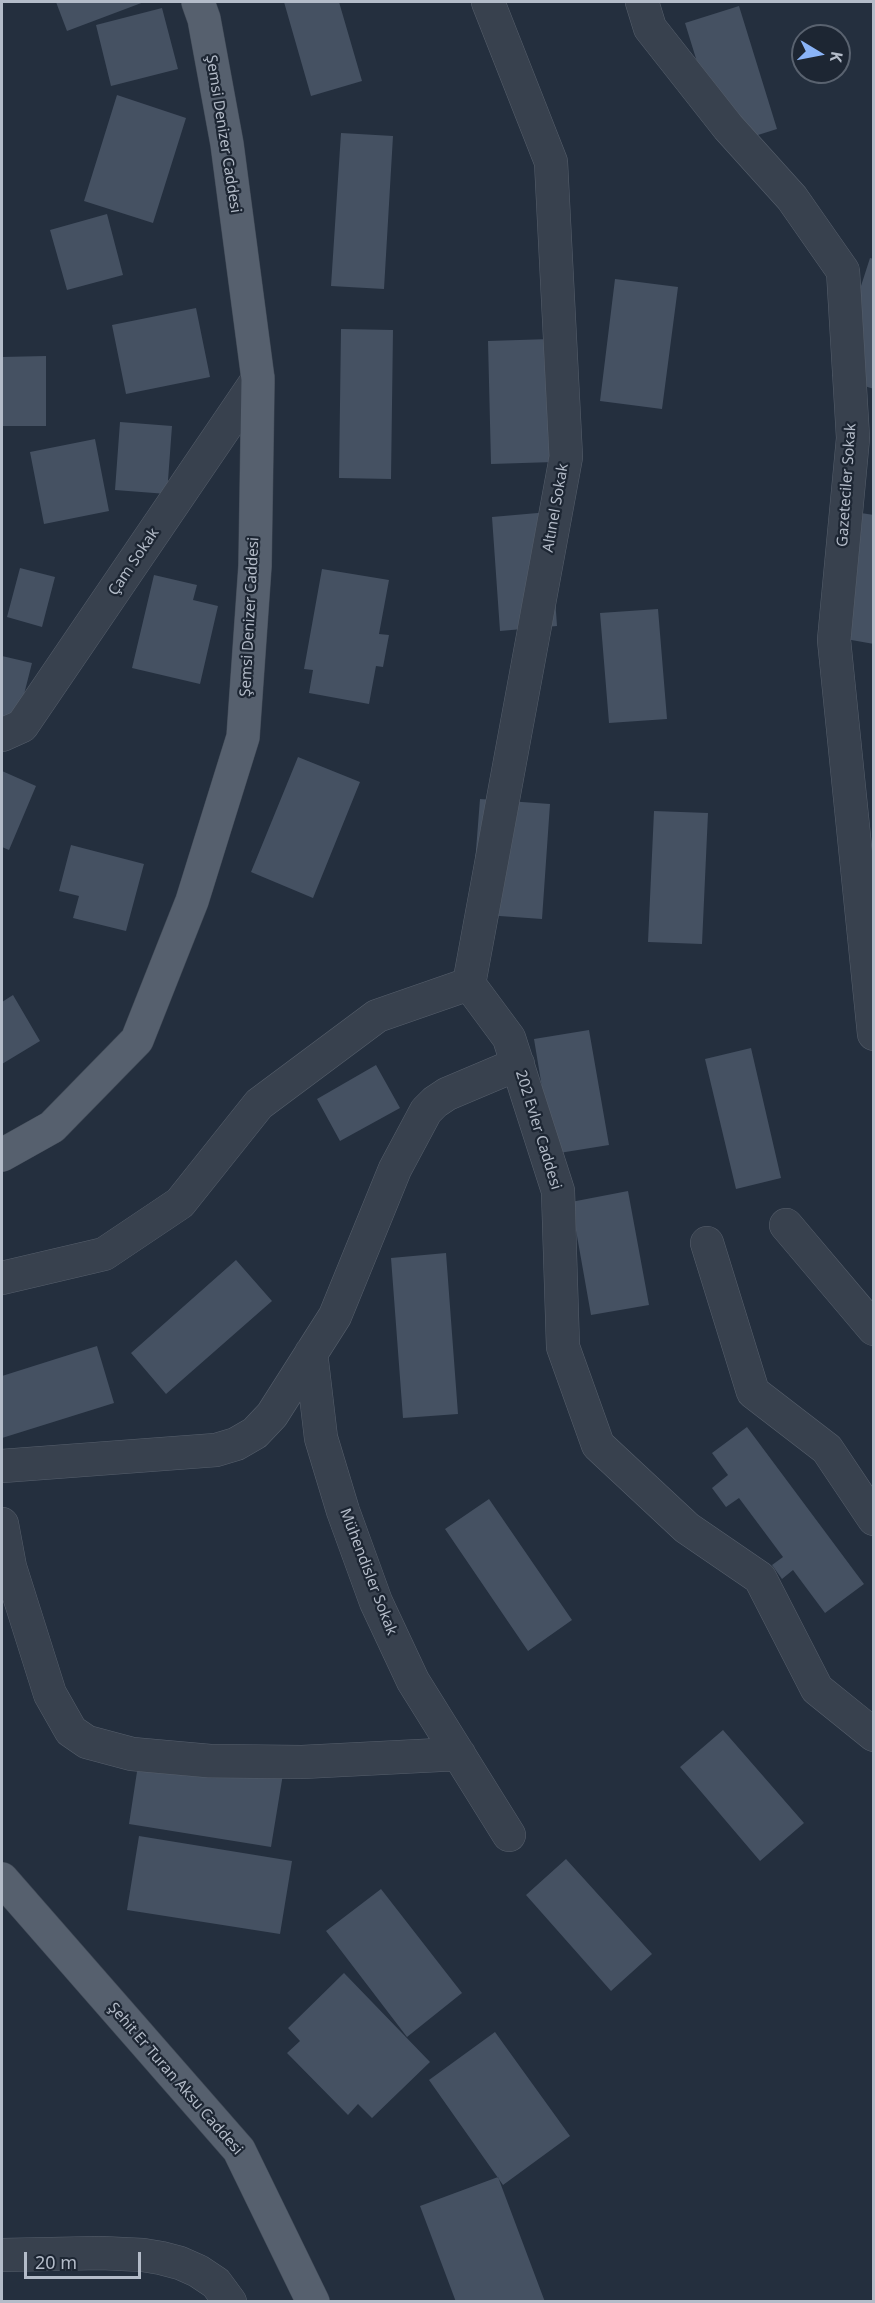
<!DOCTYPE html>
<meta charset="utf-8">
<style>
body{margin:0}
#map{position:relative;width:875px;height:2303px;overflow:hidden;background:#242f3e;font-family:"Noto Sans",sans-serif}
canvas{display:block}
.frame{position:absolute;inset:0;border:3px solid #b4bcc9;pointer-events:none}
.north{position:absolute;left:791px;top:24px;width:60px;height:60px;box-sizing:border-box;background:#1d2633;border:2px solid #59626f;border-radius:50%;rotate:100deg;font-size:16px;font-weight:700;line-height:24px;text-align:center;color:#b4bcc9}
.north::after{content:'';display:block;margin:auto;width:21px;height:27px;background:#8ab4f8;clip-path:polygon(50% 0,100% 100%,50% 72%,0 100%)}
.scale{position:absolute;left:24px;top:2252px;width:117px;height:27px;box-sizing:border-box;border:3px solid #b4bcc9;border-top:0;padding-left:8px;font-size:18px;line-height:21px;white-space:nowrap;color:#b4bcc9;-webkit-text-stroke:4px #1d2633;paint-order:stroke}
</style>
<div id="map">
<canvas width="875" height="2303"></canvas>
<div class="frame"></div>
<div class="north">K</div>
<div class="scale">20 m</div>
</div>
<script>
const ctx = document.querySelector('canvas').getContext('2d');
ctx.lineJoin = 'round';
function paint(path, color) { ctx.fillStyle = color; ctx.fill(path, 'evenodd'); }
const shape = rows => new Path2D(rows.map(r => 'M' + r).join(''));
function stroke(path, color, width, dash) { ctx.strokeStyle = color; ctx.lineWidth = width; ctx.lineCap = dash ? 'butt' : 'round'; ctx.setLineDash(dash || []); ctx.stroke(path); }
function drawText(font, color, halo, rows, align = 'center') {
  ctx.font = font + ' "Noto Sans",sans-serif'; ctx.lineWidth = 4.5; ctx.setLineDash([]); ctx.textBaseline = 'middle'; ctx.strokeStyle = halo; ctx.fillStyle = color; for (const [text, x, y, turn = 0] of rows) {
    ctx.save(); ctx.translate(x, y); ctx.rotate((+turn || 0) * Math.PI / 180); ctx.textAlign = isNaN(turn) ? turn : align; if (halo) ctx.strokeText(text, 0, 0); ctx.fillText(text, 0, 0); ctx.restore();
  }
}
paint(shape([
 [56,2,144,2,67,31],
 [284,2,339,2,362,81,311,96],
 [739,6,777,129,723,146,685,23],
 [162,8,178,69,111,86,96,25],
 [117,95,186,118,153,223,84,201],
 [341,133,393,136,384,289,331,286],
 [107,214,123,275,67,290,50,230],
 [870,258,874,259,874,389,832,376],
 [615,279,678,287,662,409,600,401],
 [196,308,210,377,126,394,112,325],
 [341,329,393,330,391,479,339,478],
 [550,339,554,462,491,464,488,341],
 [46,356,46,426,2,426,2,357],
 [120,422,172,426,167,494,115,490],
 [95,439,109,511,44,524,30,452],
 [549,512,557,626,500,631,492,517],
 [861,513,874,515,874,644,840,638],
 [20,568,55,577,42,627,7,617],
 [322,569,389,580,379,634,389,635,383,667,376,666,369,704,309,693,313,670,304,669],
 [154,575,197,585,193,600,218,606,200,684,132,668],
 [658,609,667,719,609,723,600,613],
 [2,656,32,663,17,722,2,719],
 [298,757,360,782,313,898,251,872],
 [2,771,36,786,9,850,2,847],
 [480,799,550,804,542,919,471,914],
 [654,811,708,813,702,944,648,942],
 [71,845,144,864,126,931,73,918,79,896,59,891],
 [13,995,40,1041,2,1064,2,1002],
 [589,1030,609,1145,553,1154,534,1039],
 [751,1048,781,1178,736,1189,705,1059],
 [376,1065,400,1108,340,1141,317,1099],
 [628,1191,649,1305,591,1315,571,1202],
 [446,1253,458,1414,403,1418,391,1258],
 [236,1260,272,1301,166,1394,131,1353],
 [97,1346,114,1403,2,1438,2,1376],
 [747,1427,864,1584,825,1613,793,1570,782,1579,772,1565,783,1557,739,1498,726,1507,712,1488,728,1475,712,1453],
 [489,1499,572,1620,528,1651,445,1529],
 [723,1730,804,1823,760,1861,680,1767],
 [140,1752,283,1774,271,1847,129,1824],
 [139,1836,292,1861,280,1934,127,1910],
 [566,1859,652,1954,611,1991,526,1895],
 [381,1889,462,1993,407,2037,326,1931],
 [344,1973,430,2062,372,2118,358,2104,348,2115,287,2053,300,2041,288,2028],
 [495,2032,570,2136,503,2185,429,2080],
 [498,2177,545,2302,456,2302,420,2206]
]), '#455162');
const minor = shape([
 [642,2,650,28,728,127,792,198,843,271,853,438,834,640,874,1034],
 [2,735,22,726,258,379],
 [469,984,566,457,551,162,488,2],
 [786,1225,874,1329],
 [707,1243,753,1392,827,1449,874,1519],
 [2,1278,104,1254,180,1203,259,1104,377,1016,469,984,509,1038,558,1191,563,1347,598,1445,687,1528,760,1578,817,1689,874,1735],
 [311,1353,321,1438,343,1511,376,1602,413,1681,509,1835],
 [2,1466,216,1450,236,1444,255,1433,272,1415,335,1316,395,1169,426,1111,435,1102,447,1094,518,1064],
 [2,1524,10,1567,50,1694,71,1731,87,1742,132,1754,210,1761,302,1762,459,1754],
 [2,2255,101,2253,143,2255,161,2258,180,2263,198,2271,216,2283,230,2302]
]);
const major = shape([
 [2,1155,52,1127,137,1040,192,901,243,737,255,566,258,379,227,144,204,19,198,2],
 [2,1879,239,2150,313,2302]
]);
stroke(minor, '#565f6c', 34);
stroke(major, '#414a57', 34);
stroke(minor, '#38414e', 33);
stroke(major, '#56606e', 33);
drawText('15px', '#b4bcc9', '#1d2633', [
 ["Şemsi Denizer Caddesi",223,134,81],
 ["Gazeteciler Sokak",847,485,-86],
 ["Altınel Sokak",556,508,-80],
 ["Çam Sokak",134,562,-56],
 ["Şemsi Denizer Caddesi",250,617,-87],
 ["202 Evler Caddesi",538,1130,73],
 ["Mühendisler Sokak",368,1572,69],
 ["Şehit Er Turan Aksu Caddesi",175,2079,49]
]);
</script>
